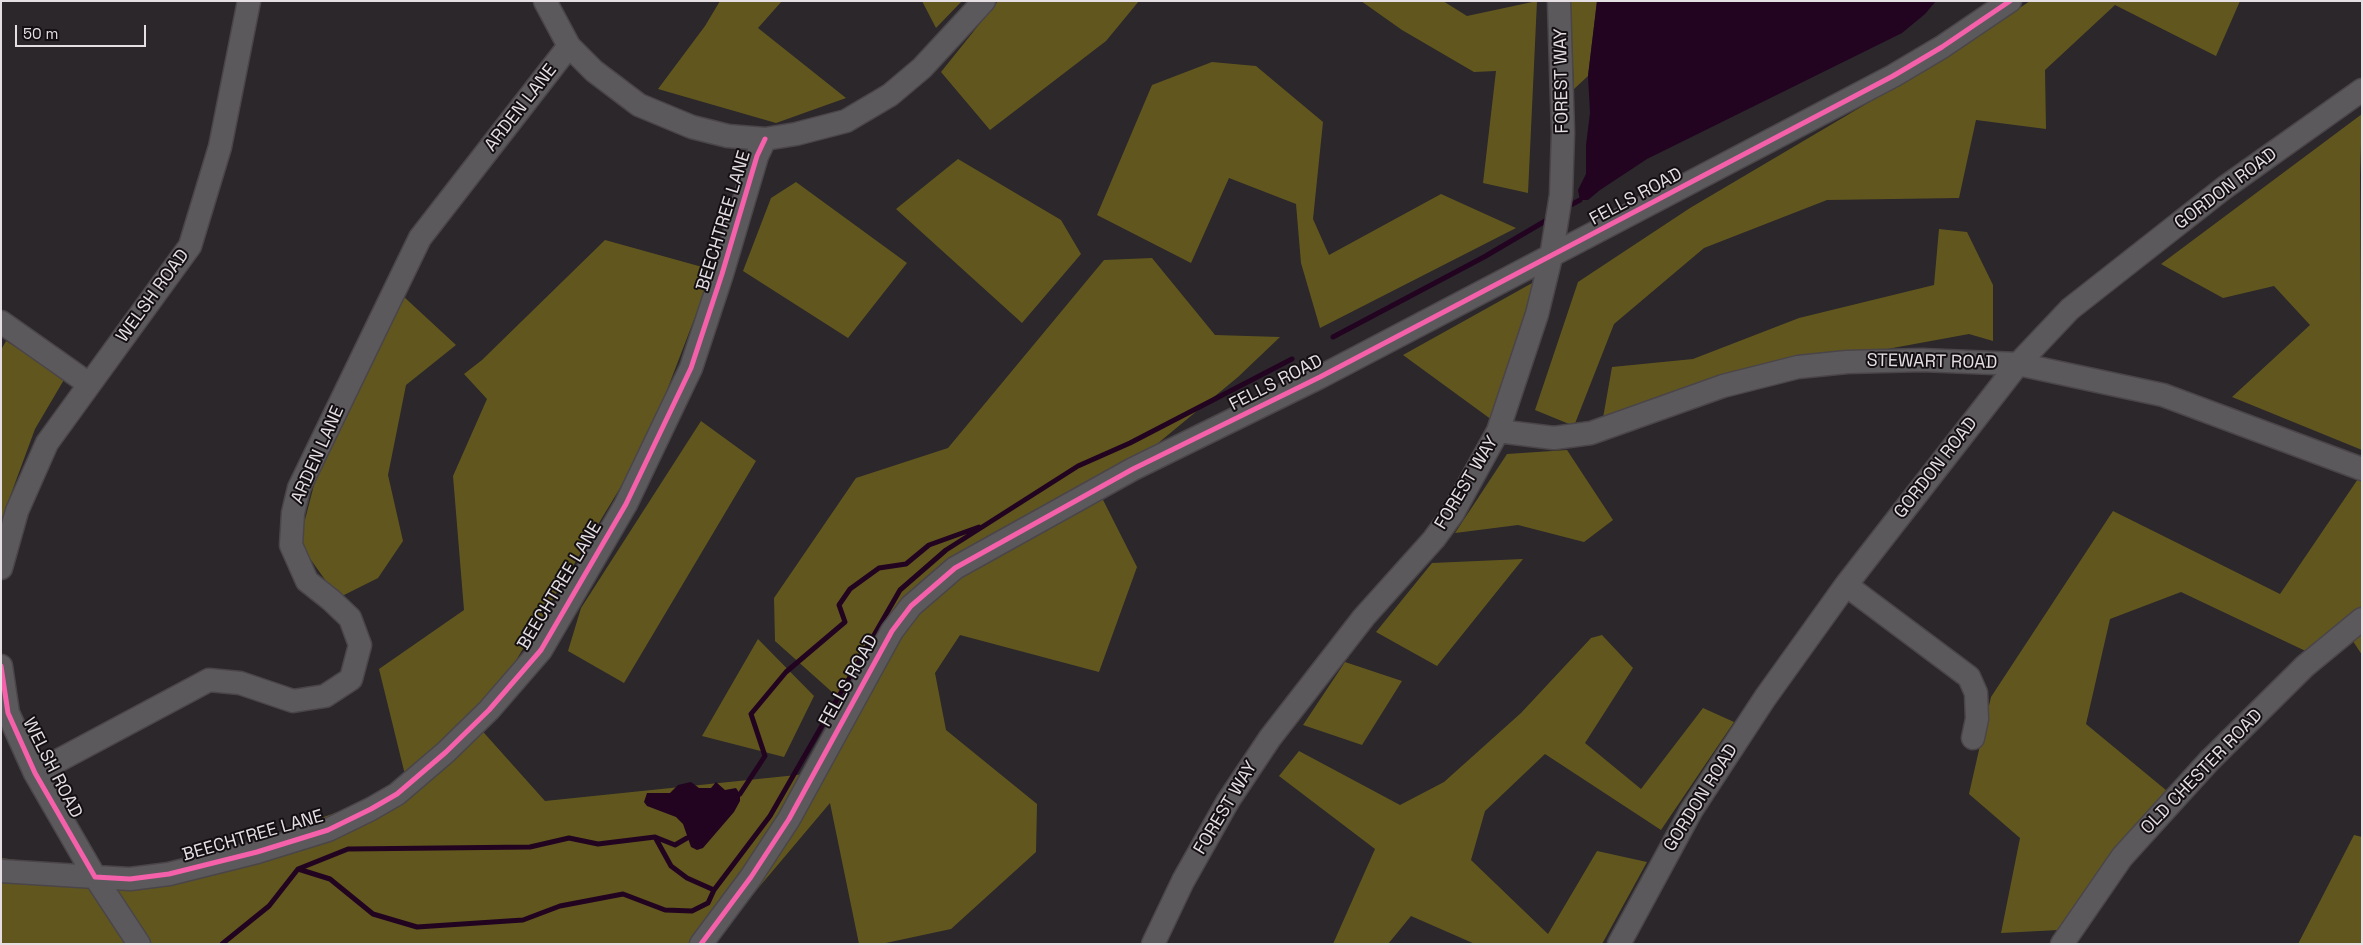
<!DOCTYPE html>
<style>
body{margin:0}
#map{position:relative;width:2363px;height:945px;overflow:hidden;background:#2b272b;font-family:"Space Grotesk",sans-serif}
canvas{display:block}
.frame{position:absolute;inset:0;border:2px solid #e5dfe4;pointer-events:none}
.scale{position:absolute;left:15px;top:25px;width:131px;height:22px;box-sizing:border-box;border:2px solid #e5dfe4;border-top:0;padding-left:6px;font-size:15px;line-height:18px;white-space:nowrap;color:#e5dfe4;-webkit-text-stroke:4px #130f12;paint-order:stroke}
</style>
<div id="map">
<canvas width="2363" height="945"></canvas>
<div class="frame"></div>
<div class="scale">50 m</div>
</div>
<script>
const ctx = document.querySelector('canvas').getContext('2d');
ctx.lineJoin = 'round';
function paint(path, color) { ctx.fillStyle = color; ctx.fill(path, 'evenodd'); }
const shape = rows => new Path2D(rows.map(r => 'M' + r).join(''));
function stroke(path, color, width, dash) { ctx.strokeStyle = color; ctx.lineWidth = width; ctx.lineCap = dash ? 'butt' : 'round'; ctx.setLineDash(dash || []); ctx.stroke(path); }
function drawText(font, color, halo, rows, align = 'center') {
  ctx.font = font + ' "Space Grotesk",sans-serif'; ctx.lineWidth = 4; ctx.setLineDash([]); ctx.textBaseline = 'middle'; ctx.strokeStyle = halo; ctx.fillStyle = color; for (const [text, x, y, turn = 0] of rows) {
    ctx.save(); ctx.translate(x, y); ctx.rotate((+turn || 0) * Math.PI / 180); ctx.textAlign = isNaN(turn) ? turn : align; if (halo) ctx.strokeText(text, 0, 0); ctx.fillText(text, 0, 0); ctx.restore();
  }
}
paint(shape([
 [720,1,782,1,758,28,846,98,776,123,658,89,705,26],
 [922,1,962,1,936,28],
 [998,1,1139,1,1106,41,990,130,941,72],
 [1361,1,1443,1,1467,16,1537,1,1528,193,1483,183,1496,71,1474,72,1402,30],
 [1570,1,1597,1,1588,76,1574,89],
 [2030,1,2240,1,2216,56,2115,5,2045,70,2046,129,1976,120,1959,198,1827,200,1704,248,1614,324,1574,426,1535,410,1578,282,1690,208,1949,55],
 [1212,62,1256,66,1323,122,1313,219,1329,255,1441,194,1516,228,1320,328,1301,263,1296,204,1229,178,1191,263,1097,215,1152,85],
 [2362,114,2360,175,2362,450,2232,397,2310,325,2274,286,2223,298,2161,264],
 [958,159,1061,220,1081,254,1022,323,896,209],
 [796,182,907,263,848,338,743,271,771,198],
 [1939,229,1967,232,1993,285,1993,341,1969,334,1702,383,1603,418,1612,367,1693,359,1799,318,1934,285],
 [605,240,713,270,646,445,477,725,545,801,816,773,851,709,775,641,774,598,856,478,948,448,1104,260,1152,258,1215,335,1280,337,1238,377,1099,492,1137,567,1099,672,960,635,935,673,946,730,1037,804,1036,852,951,929,881,944,859,944,830,803,711,944,1,944,1,858,155,877,408,787,379,669,464,610,453,476,487,399,464,374,482,360],
 [1534,282,1492,420,1403,355],
 [403,296,456,345,406,385,388,475,403,541,378,578,338,598,299,543,323,450],
 [6,341,65,378,35,429,1,521,1,350],
 [701,421,756,461,624,683,568,651,581,608],
 [1567,450,1613,520,1584,542,1518,525,1455,533,1507,454],
 [2362,473,2362,655,2345,629,2314,655,2181,592,2110,619,2086,724,2178,800,2078,929,2001,933,2020,838,1969,794,1991,697,2113,511,2280,594],
 [1523,559,1437,666,1376,632,1432,563],
 [1602,635,1633,668,1585,743,1641,789,1703,708,1734,722,1661,830,1545,754,1485,811,1471,860,1548,934,1597,851,1647,862,1602,944,1475,944,1411,916,1388,944,1333,944,1375,849,1279,776,1299,751,1400,805,1444,782,1521,713,1591,638],
 [758,639,814,696,784,757,702,736],
 [1345,662,1402,681,1362,745,1303,725],
 [2354,835,2362,837,2362,944,2298,944]
]), '#61571e');
paint(shape([
 [1597,1,1936,1,1925,14,1902,33,1647,159,1600,190,1588,200,1580,200,1578,190,1586,174,1586,145,1590,113,1588,76],
 [691,782,699,788,711,788,716,782,725,790,736,788,740,794,740,801,734,812,703,848,697,850,691,847,683,824,676,817,647,806,644,802,647,793,670,793,678,785]
]), '#220421');
stroke(shape([
 [1565,208,1580,200],
 [1333,337,1484,257,1552,217],
 [740,794,765,756,751,714,786,672,845,622,839,605,850,589,879,568,906,564,929,545,979,527],
 [655,837,675,845,687,838],
 [298,869,330,879,373,914,417,927,523,920,560,906,623,894,665,910,692,911,708,903,714,890],
 [222,944,269,906,298,869,348,849,530,847,569,838,598,844,655,837,671,866,687,878,714,890,770,816,900,590,946,550,1078,466,1130,443,1292,359]
]), '#220421', 5);
const minor = shape([
 [545,1,569,46,594,71,639,105,692,127,728,136,765,139,796,134,846,121,890,95,922,68,984,1],
 [1,322,89,384],
 [1498,431,1554,438,1591,433,1723,386,1798,367,1847,362,1922,360,2018,364,2163,395,2362,469],
 [1,568,17,511,47,443,190,246,220,147,249,1],
 [1846,585,1969,677,1976,693,1977,719,1973,738],
 [1,666,8,713,35,773,95,877,130,879,169,874,257,852,328,830,371,809,397,794,446,752,489,710,541,650,626,504,691,368,722,274,757,156,765,139],
 [35,773,209,680,240,683,293,701,325,696,351,679,360,645,350,618,331,600,307,581,291,545,293,513,299,488,420,238,569,46],
 [1,871,95,877,139,944],
 [701,944,751,877,789,819,892,631,911,606,955,568,1133,469,1320,377,1893,76,1942,47,2010,1],
 [1153,944,1183,881,1228,801,1270,738,1364,617,1434,539,1453,513,1498,431,1537,314,1551,257,1561,195,1563,133,1559,1],
 [1619,944,1691,811,1765,698,1846,585,2018,364,2070,309,2224,188,2362,90],
 [2062,944,2122,857,2209,761,2305,666,2362,619]
]);
stroke(minor, '#4a4549', 25);
stroke(minor, '#5c595c', 22);
stroke(shape([
 [1,666,8,713,35,773,95,877,130,879,169,874,257,852,328,830,371,809,397,794,446,752,489,710,541,650,626,504,691,368,722,274,757,156,765,139],
 [701,944,751,877,789,819,892,631,911,606,955,568,1133,469,1320,377,1893,76,1942,47,2010,1]
]), '#f560ab', 5);
drawText('18px', '#e5dfe4', '#130f12', [
 ["FOREST WAY",1562,81,-91],
 ["ARDEN LANE",521,108,-52],
 ["GORDON ROAD",2226,189,-37],
 ["FELLS ROAD",1636,197,-28],
 ["BEECHTREE LANE",724,221,-73],
 ["WELSH ROAD",153,296,-54],
 ["STEWART ROAD",1932,362,1],
 ["FELLS ROAD",1276,383,-27],
 ["ARDEN LANE",318,455,-66],
 ["GORDON ROAD",1936,468,-52],
 ["FOREST WAY",1467,483,-59],
 ["BEECHTREE LANE",560,586,-59],
 ["FELLS ROAD",849,681,-61],
 ["WELSH ROAD",52,768,63],
 ["OLD CHESTER ROAD",2202,772,-46],
 ["GORDON ROAD",1701,798,-58],
 ["FOREST WAY",1226,808,-59],
 ["BEECHTREE LANE",253,836,-16]
]);
</script>
